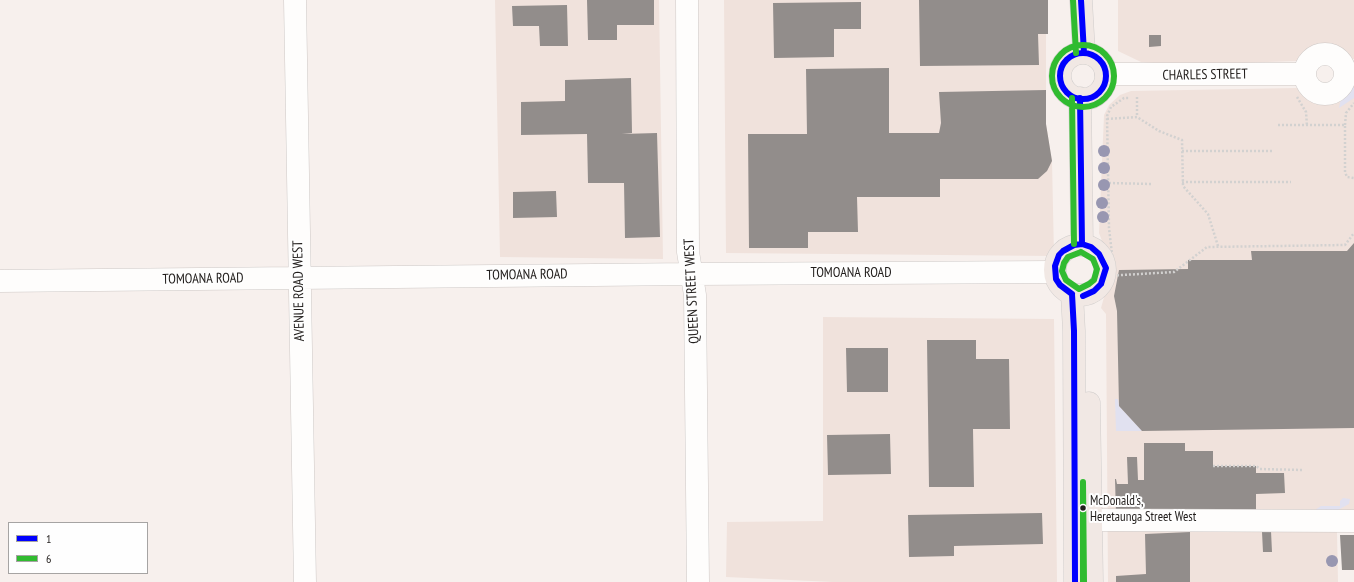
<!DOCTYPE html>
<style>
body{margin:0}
#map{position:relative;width:1354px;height:582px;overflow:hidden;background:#f7f0ed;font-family:"PT Sans Narrow",sans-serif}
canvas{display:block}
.legend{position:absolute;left:8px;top:522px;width:140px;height:52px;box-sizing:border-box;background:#fefefe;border:1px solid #a6a4a3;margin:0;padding:5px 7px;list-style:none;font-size:12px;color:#211d1b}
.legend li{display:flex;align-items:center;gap:8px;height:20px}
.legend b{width:20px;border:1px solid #a6a4a3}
</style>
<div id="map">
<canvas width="1354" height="582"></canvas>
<ul class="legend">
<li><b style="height:5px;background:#00f"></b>1</li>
<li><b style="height:5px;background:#30bb30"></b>6</li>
</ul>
</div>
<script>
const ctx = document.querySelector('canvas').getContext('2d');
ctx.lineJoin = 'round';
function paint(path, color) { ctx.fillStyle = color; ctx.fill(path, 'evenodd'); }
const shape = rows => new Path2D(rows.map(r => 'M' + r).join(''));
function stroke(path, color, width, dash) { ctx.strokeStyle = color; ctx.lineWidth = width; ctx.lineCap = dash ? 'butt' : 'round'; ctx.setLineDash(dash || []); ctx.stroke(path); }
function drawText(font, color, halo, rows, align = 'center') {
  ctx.font = font + ' "PT Sans Narrow",sans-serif'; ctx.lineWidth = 4; ctx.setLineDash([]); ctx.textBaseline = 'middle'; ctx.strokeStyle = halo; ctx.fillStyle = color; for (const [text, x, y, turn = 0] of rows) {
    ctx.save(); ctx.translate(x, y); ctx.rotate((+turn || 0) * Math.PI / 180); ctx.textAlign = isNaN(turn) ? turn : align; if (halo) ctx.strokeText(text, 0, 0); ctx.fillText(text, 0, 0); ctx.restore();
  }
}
paint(shape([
 [495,0,659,0,663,259,500,257],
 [724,0,1046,0,1046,124,1052,161,1054,256,726,253],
 [1118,0,1354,0,1354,59,1180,65,1141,62,1118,51],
 [1354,85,1354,532,1337,532,1338,582,1108,582,1106,314,1101,308,1108,283,1109,269,1106,251,1099,233,1104,115,1109,105,1120,95,1131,91,1297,88,1311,100,1341,98,1347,88],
 [823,317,1054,319,1057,582,833,582,726,577,727,522,823,521]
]), '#f0e2dc');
paint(shape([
 [1354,85,1354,98,1339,108,1341,98,1347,88],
 [1115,399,1118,399,1119,406,1142,431,1116,431],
 [1343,498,1350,499,1349,504,1329,515,1315,510,1321,506,1340,506,1340,501]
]), '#e1e1f0');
paint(shape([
 [587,0,654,0,654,25,617,25,617,40,588,40],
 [919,0,1048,0,1048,34,1038,34,1039,65,920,66],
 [861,2,861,29,834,29,834,57,774,58,773,3],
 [567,5,568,46,540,46,539,26,513,26,512,6],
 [1149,35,1161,35,1161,46,1149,47],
 [889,68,889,133,939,133,941,123,939,92,1046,90,1046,124,1052,161,1047,171,1038,179,940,179,940,197,857,197,858,232,808,232,808,248,749,248,748,134,807,134,806,69],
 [631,78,632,133,622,134,657,133,660,237,625,238,624,183,588,183,587,134,521,135,521,102,565,101,565,80],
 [556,191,557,217,513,218,513,192],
 [1354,243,1354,428,1142,431,1119,406,1117,311,1114,296,1119,270,1188,269,1188,260,1252,260,1251,251,1347,251],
 [927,340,976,340,976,359,1009,359,1010,429,973,429,974,487,929,487],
 [846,348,888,348,888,392,847,392],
 [890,434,891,474,828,475,827,435],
 [1144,443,1185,443,1185,451,1213,451,1213,466,1256,466,1256,473,1284,473,1285,493,1256,494,1256,511,1116,514,1115,479,1116,479,1117,484,1128,484,1127,457,1137,457,1138,480,1144,480],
 [1042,513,1043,544,954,546,954,556,909,557,908,515],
 [1271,531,1272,552,1263,552,1262,532],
 [1190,532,1190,582,1116,582,1116,576,1146,574,1145,534],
 [1340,535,1354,535,1354,570,1342,570]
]), '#928d8b');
const minor = shape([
 [295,0,305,582],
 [687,0,688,252,695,295,698,582],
 '1305 74a20 20 0 1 1 40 0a20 20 0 1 1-40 0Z',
 [1106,74,1305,74],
 [0,281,692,274,1054,272],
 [1090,520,1354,521]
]);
const major = shape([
 [1081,0,1084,53],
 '1060 76a23 23 0 1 1 46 0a23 23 0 1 1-46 0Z',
 [1080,98,1082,244],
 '1055 270a25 25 0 1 1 50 0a25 25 0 1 1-50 0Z',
 [1072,294,1074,331,1075,582],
 [1089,403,1092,582]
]);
stroke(minor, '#cdc8c6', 23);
stroke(major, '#cfcccb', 23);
stroke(shape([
 [1137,97,1137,117],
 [1297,97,1306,112,1307,126],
 [1107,119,1137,117,1159,131,1182,140,1183,186,1208,214,1218,246],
 [1278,125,1345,125,1345,172,1347,177,1354,178],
 [1345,125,1346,113,1354,103],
 [1182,151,1272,151],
 [1182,182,1291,182],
 [1109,183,1151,184],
 [1105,276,1174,272,1207,247,1345,245,1354,233],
 [1112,276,1112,254,1109,228,1107,116,1111,107,1124,98,1129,98],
 [1213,466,1256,466,1260,469,1302,470]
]), '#d2d1d0', 2.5, [2, 2]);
stroke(minor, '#fefdfc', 22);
stroke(major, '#f1e8e4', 22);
stroke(shape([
 [1081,0,1084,53],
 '1060 76a23 23 0 1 1 46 0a23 23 0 1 1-46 0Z',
 [1080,98,1082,244],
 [1072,294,1074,331,1075,582],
 [1072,294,1060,285,1056,279,1055,266,1059,255,1063,251,1074,245,1082,244,1091,247,1099,254,1106,268,1101,284,1094,291,1083,296]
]), '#00f', 6);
stroke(shape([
 [1073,0,1076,53],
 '1052 76a31 31 0 1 1 62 0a31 31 0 1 1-62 0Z',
 [1072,98,1074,244],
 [1081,252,1093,259,1097,269,1094,280,1089,284,1079,289,1066,280,1062,271,1064,263,1068,257,1081,252],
 [1083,582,1083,482,1084,582]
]), '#30bb30', 6);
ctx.fillStyle = '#9897b1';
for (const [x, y] of [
 [1104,151],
 [1104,168],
 [1104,185],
 [1102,203],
 [1103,217],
 [1332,561]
]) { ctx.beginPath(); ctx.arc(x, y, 6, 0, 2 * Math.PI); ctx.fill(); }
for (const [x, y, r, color] of [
 [1083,508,3.5,"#211d1b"]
]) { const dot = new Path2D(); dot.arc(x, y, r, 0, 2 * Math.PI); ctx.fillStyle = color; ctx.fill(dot); stroke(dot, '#fefefe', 1.5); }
drawText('13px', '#211d1b', '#fefefe', [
 ["McDonald's,",1090,501],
 ["Heretaunga Street West",1090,517]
], 'left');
drawText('14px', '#211d1b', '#fefefe', [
 ["CHARLES STREET",1205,75,-1],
 ["TOMOANA ROAD",851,273],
 ["TOMOANA ROAD",527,275,-1],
 ["TOMOANA ROAD",203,279,-1],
 ["AVENUE ROAD WEST",299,291,-91],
 ["QUEEN STREET WEST",692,291,-93]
]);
</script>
